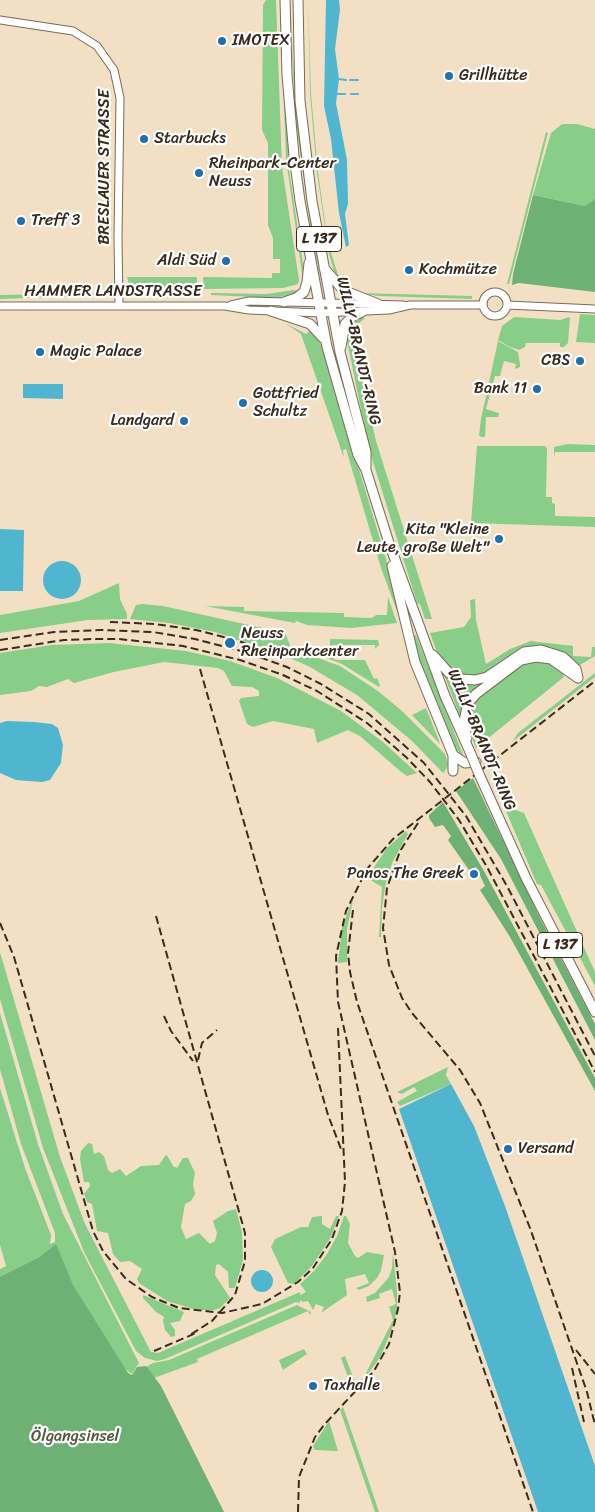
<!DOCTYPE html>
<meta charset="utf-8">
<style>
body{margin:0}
canvas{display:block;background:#f3e0c4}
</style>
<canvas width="595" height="1512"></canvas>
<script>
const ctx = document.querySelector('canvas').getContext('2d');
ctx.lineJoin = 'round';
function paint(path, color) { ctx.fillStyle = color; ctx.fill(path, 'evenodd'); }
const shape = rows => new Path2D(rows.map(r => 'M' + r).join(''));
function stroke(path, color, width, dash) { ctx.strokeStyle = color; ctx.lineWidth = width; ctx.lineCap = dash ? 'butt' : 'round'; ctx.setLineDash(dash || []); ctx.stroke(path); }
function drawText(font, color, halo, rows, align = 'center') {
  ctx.font = font + ' Sriracha,sans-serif'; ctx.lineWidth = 4.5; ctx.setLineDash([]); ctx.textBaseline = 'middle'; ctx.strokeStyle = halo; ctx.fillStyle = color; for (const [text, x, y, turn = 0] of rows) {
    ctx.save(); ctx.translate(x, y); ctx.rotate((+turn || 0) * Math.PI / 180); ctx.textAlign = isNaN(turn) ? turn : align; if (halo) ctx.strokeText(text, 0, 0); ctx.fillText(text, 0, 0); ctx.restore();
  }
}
paint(shape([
 [266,0,276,0,282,167,299,280,298,284,283,288,204,289,203,277,272,278,272,273,280,273,280,259,273,259,273,238,268,225,268,143,262,130,263,5],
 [280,0,282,0,289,169,304,271,303,280,286,159],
 [290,0,296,112,322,288,310,223,295,116],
 [308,0,311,94,318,172,328,243,340,281,334,271,329,254,317,173,310,94],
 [562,124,577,124,595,129,595,199,585,206,533,195,551,133],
 [546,132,548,133,509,284,507,284],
 [127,277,197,277,197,288,133,286,129,284],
 [294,290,299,292,276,298,211,295,211,293,266,294],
 [101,293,105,295,0,299,0,295],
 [358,293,472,296,472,299,379,296],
 [580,314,595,315,595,343,576,342],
 [514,317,560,320,570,317,568,343,564,347,560,347,560,343,526,343,525,347,519,350,510,347,498,340,502,326],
 [360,318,365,318,358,324,352,334,376,441,432,619,425,619,420,604,417,603,369,449,346,336,347,328],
 [285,323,306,334,312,329,323,349,386,559,401,622,381,568,346,449,343,450,344,458,301,334],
 [498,341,518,352,520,364,520,367,515,369,516,364,504,361,500,376,495,376,486,409,499,413,498,417,486,417,485,437,481,437,479,435,481,419],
 [568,444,595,445,595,452,555,452,554,457,554,447],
 [477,446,545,446,547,448,546,497,552,497,552,503,555,504,555,516,595,517,595,527,471,523],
 [119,583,120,599,127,614,127,619,88,620,0,633,0,615,79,601],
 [388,597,397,623,351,628,307,625,296,621,295,623,205,606,244,607,244,611,344,613,344,617,372,618,376,615,387,615],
 [475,599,476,620,486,664,510,649,531,641,573,646,573,656,591,657,592,647,595,647,595,656,578,666,567,655,550,647,527,647,515,652,483,675,469,677,452,672,439,658,430,633,464,627,471,617,470,600],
 [142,604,163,606,285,633,290,645,285,655,215,632,169,623,130,619,136,605],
 [416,635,464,757,455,748,428,681,426,681,412,636],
 [330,639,378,640,379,645,375,649,375,645,332,645,330,650],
 [109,643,186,651,230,661,277,678,341,711,383,742,417,773,407,776,400,771,360,736,348,730,317,743,314,729,273,721,253,727,247,724,239,701,241,698,259,696,259,691,252,687,232,686,224,671,218,668,164,662,114,672,74,683,68,679,47,687,39,686,31,691,0,695,0,653,52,645],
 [296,650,340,666,378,691,402,711,445,754,448,763,447,768,443,773,412,741,357,695,310,667,288,657],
 [536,654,475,693,460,716,444,675,468,683],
 [334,656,334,660,365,660,374,679,377,678,380,685,379,687,342,664,324,657],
 [534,661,550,663,562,670,564,677,476,748,468,728,468,715,472,704,480,696,524,663],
 [595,673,595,677,512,742,518,733],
 [426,708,438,738,440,744,412,715],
 [494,768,510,798,513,809,524,813,595,972,595,986,541,885,537,884,494,783,491,769],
 [406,831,408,834,393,861,386,882,382,907,381,937,379,937,382,887,367,878,387,848],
 [354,895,347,929,347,962,338,963,342,928],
 [0,952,60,1157,85,1224,151,1352,158,1353,300,1292,300,1295,306,1292,300,1284,314,1271,327,1254,337,1236,344,1216,346,1216,350,1224,348,1243,355,1256,358,1258,367,1252,384,1255,381,1271,377,1278,369,1286,359,1290,356,1288,369,1283,365,1274,345,1279,347,1295,321,1313,324,1307,316,1304,313,1310,308,1301,303,1302,300,1300,300,1303,296,1302,165,1359,157,1361,145,1358,136,1351,84,1252,43,1148,0,999],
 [0,1013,38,1144,63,1214,139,1363,132,1374,125,1369,0,1512,0,1269,6,1266,0,1245,0,1088,25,1168,51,1235,50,1244,55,1242,55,1233,21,1144,0,1069],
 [448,1067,446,1075,451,1084,400,1106,397,1102,417,1091,414,1087,402,1094,397,1092],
 [88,1143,92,1144,94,1154,99,1152,104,1156,108,1170,112,1173,120,1169,126,1176,141,1166,159,1165,165,1156,167,1155,173,1166,177,1168,183,1158,188,1158,195,1173,193,1184,195,1194,191,1201,185,1204,181,1227,186,1239,199,1233,210,1244,215,1241,217,1233,213,1221,228,1211,236,1209,242,1232,243,1260,235,1288,229,1288,228,1272,219,1264,216,1265,215,1275,230,1298,220,1308,215,1310,197,1310,167,1301,139,1283,137,1279,142,1269,130,1261,120,1262,113,1254,108,1233,97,1231,92,1204,87,1202,84,1194,90,1186,89,1182,84,1182,80,1159,81,1151],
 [322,1216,322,1224,330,1229,336,1216,339,1216,331,1237,312,1266,294,1284,288,1283,271,1247,275,1239,301,1227,308,1227,312,1217],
 [393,1252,397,1292,397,1309,393,1326,381,1356,354,1393,341,1358,345,1356,355,1382,363,1379,393,1320,389,1307,396,1304,392,1289,379,1294,380,1298,367,1302,366,1297,375,1293,389,1277,392,1268],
 [143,1295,184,1312,180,1321,170,1323,175,1330,175,1336,171,1337,165,1330,163,1321,164,1317,156,1312,143,1298],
 [297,1305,311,1312,310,1315,308,1311,197,1359,198,1362,154,1378,146,1367,153,1363,169,1360],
 [304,1349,307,1354,283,1370,279,1360],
 [343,1407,369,1482,379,1512,375,1512,340,1410],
 [329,1421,338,1451,315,1450,313,1446]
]), '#88ce88');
paint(shape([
 [533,195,585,206,595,199,595,292,519,283,512,285,513,274],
 [473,778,541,920,595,1024,595,1040,501,859,456,791],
 [443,802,484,871,595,1078,595,1091,510,937,480,890,485,886,476,867,469,870,448,840,451,836,443,825,435,827,429,818,429,815],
 [56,1244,73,1285,128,1373,132,1375,137,1367,146,1366,161,1386,224,1512,0,1512,0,1277,40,1257]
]), '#6eb174');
paint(shape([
 [326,0,339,0,340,10,335,49,339,79,336,103,347,160,348,204,345,214,349,245,346,247,339,213,331,139,324,106],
 [23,384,63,384,63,399,23,398],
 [0,529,24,530,23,591,0,591],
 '43 580a19 19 0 1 1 38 0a19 19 0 1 1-38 0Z',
 [7,721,34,722,52,724,58,728,63,745,61,763,50,780,42,782,16,780,0,773,0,723],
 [451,1084,474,1126,505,1206,595,1466,595,1512,538,1512,399,1109],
 '251 1281a11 11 0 1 1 22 0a11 11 0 1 1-22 0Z'
]), '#50b6cf');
stroke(shape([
 [339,79,346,80],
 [350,80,358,80],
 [336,94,345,94],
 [351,94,358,94]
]), '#50b6cf', 2);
const minor = shape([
 [0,20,73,31,97,46,114,70,120,98,118,238,119,306],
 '483 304a12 12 0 1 1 24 0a12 12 0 1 1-24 0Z',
 [231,305,249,301,403,305],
 [507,305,595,309],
 [0,306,225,306,249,310,321,313,389,310,410,305,483,305]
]);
const major = shape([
 [285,0,287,75,294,156,300,201,327,347,358,455,366,470,389,543,445,696,470,752],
 [298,0,300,101,312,201,340,352,366,452,366,467],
 [324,268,343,290,378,304],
 [284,302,296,298,304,292,307,282,309,263],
 [271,311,310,324,324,339],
 [341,347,345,324,353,316,362,312],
 [392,566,415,662,453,755,453,771],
 [433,655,449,673,462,679,475,680,487,677,524,652,541,650,563,657,576,669,578,678],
 [467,738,464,721,468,703,476,694,521,660,536,657,551,659,578,678],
 [453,755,465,763,476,762],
 [479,774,526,878,595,1012]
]);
stroke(minor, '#7b6a58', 9);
stroke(major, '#7b6a58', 11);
stroke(minor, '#fff', 7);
stroke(major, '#fff', 9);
stroke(shape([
 [110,622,155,624,196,630,236,640,285,658],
 [0,640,54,632,101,630,153,632,195,639,245,652,287,667,321,684,369,714,424,763,466,816,507,886,595,1056],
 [0,650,64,640,95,639,119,639,183,646,240,660,283,675,317,691,367,723,406,757,430,782,459,820,487,867,595,1072],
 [200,669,328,1115,341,1149],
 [418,823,400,851,387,888,383,928,389,965,402,998,412,1013,460,1070,480,1103,530,1228,587,1392,595,1425],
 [353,910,348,953,350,972,357,1002,533,1512],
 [156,916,245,1233,245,1261,235,1295,212,1321,190,1335],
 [0,923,14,957,93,1231,103,1251,126,1279,152,1297,179,1308,222,1313,262,1304,298,1282,313,1268,332,1239,342,1211,345,1182,338,1028],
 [164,1016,171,1031,193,1061],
 [198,1060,202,1043,217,1030],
 [576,1350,595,1374],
 [154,1351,196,1333],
 [572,1368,584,1422],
 [298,1512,299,1477,315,1437,324,1425,374,1371,389,1344,398,1309,400,1292,395,1252,338,1002,336,956,346,911,367,869,393,839,595,681]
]), '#3b2a1e', 2, [8, 4]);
const majorBridge = shape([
 [470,752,479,774]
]);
stroke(majorBridge, '#7b6a58', 11, []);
stroke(majorBridge, '#fff', 9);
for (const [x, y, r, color] of [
 [222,41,5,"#1f6fb2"],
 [449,76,5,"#1f6fb2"],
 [144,139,5,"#1f6fb2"],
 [199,173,5,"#1f6fb2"],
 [21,221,5,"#1f6fb2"],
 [226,261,5,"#1f6fb2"],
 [409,270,5,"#1f6fb2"],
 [40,352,5,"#1f6fb2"],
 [580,361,5,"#1f6fb2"],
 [537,389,5,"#1f6fb2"],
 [243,403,5,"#1f6fb2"],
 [184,421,5,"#1f6fb2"],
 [499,539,5,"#1f6fb2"],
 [230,643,6,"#1f6fb2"],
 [474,874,5,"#1f6fb2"],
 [508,1149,5,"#1f6fb2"],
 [313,1386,5,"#1f6fb2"]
]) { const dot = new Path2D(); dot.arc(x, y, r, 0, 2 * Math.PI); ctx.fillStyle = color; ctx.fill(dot); stroke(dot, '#fff', 2); }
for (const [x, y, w] of [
 [319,239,45],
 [560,945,45]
]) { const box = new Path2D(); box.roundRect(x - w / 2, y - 12.5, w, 25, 4); ctx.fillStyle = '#fff'; ctx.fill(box); stroke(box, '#3b2a1e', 1); }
drawText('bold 15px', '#3b2a1e', null, [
 ["L 137",319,239],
 ["L 137",560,945]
]);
drawText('16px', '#3b2a1e', '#fff', [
 ["IMOTEX",232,41],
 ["Grillhütte",459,76],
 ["Starbucks",154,139],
 ["Rheinpark-Center",209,164],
 ["Neuss",209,182],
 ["Treff 3",31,221],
 ["Aldi Süd",216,261,"right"],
 ["Kochmütze",419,270],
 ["Magic Palace",50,352],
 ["CBS",570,361,"right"],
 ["Bank 11",527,389,"right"],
 ["Gottfried",253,394],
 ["Schultz",253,412],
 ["Landgard",174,421,"right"],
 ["Kita \"Kleine",489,530,"right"],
 ["Leute, große Welt\"",489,548,"right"],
 ["Neuss",241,634],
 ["Rheinparkcenter",241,652],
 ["Panos The Greek",464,874,"right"],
 ["Versand",518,1149],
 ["Taxhalle",323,1386]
], 'left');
drawText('16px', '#3b2a1e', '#fff', [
 ["BRESLAUER STRASSE",105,167,-90],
 ["HAMMER LANDSTRASSE",113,292],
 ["WILLY-BRANDT-RING",358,351,77],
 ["WILLY-BRANDT-RING",481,740,67]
]);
drawText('16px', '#525b3e', '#fff', [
 ["Ölgangsinsel",75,1437]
]);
</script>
